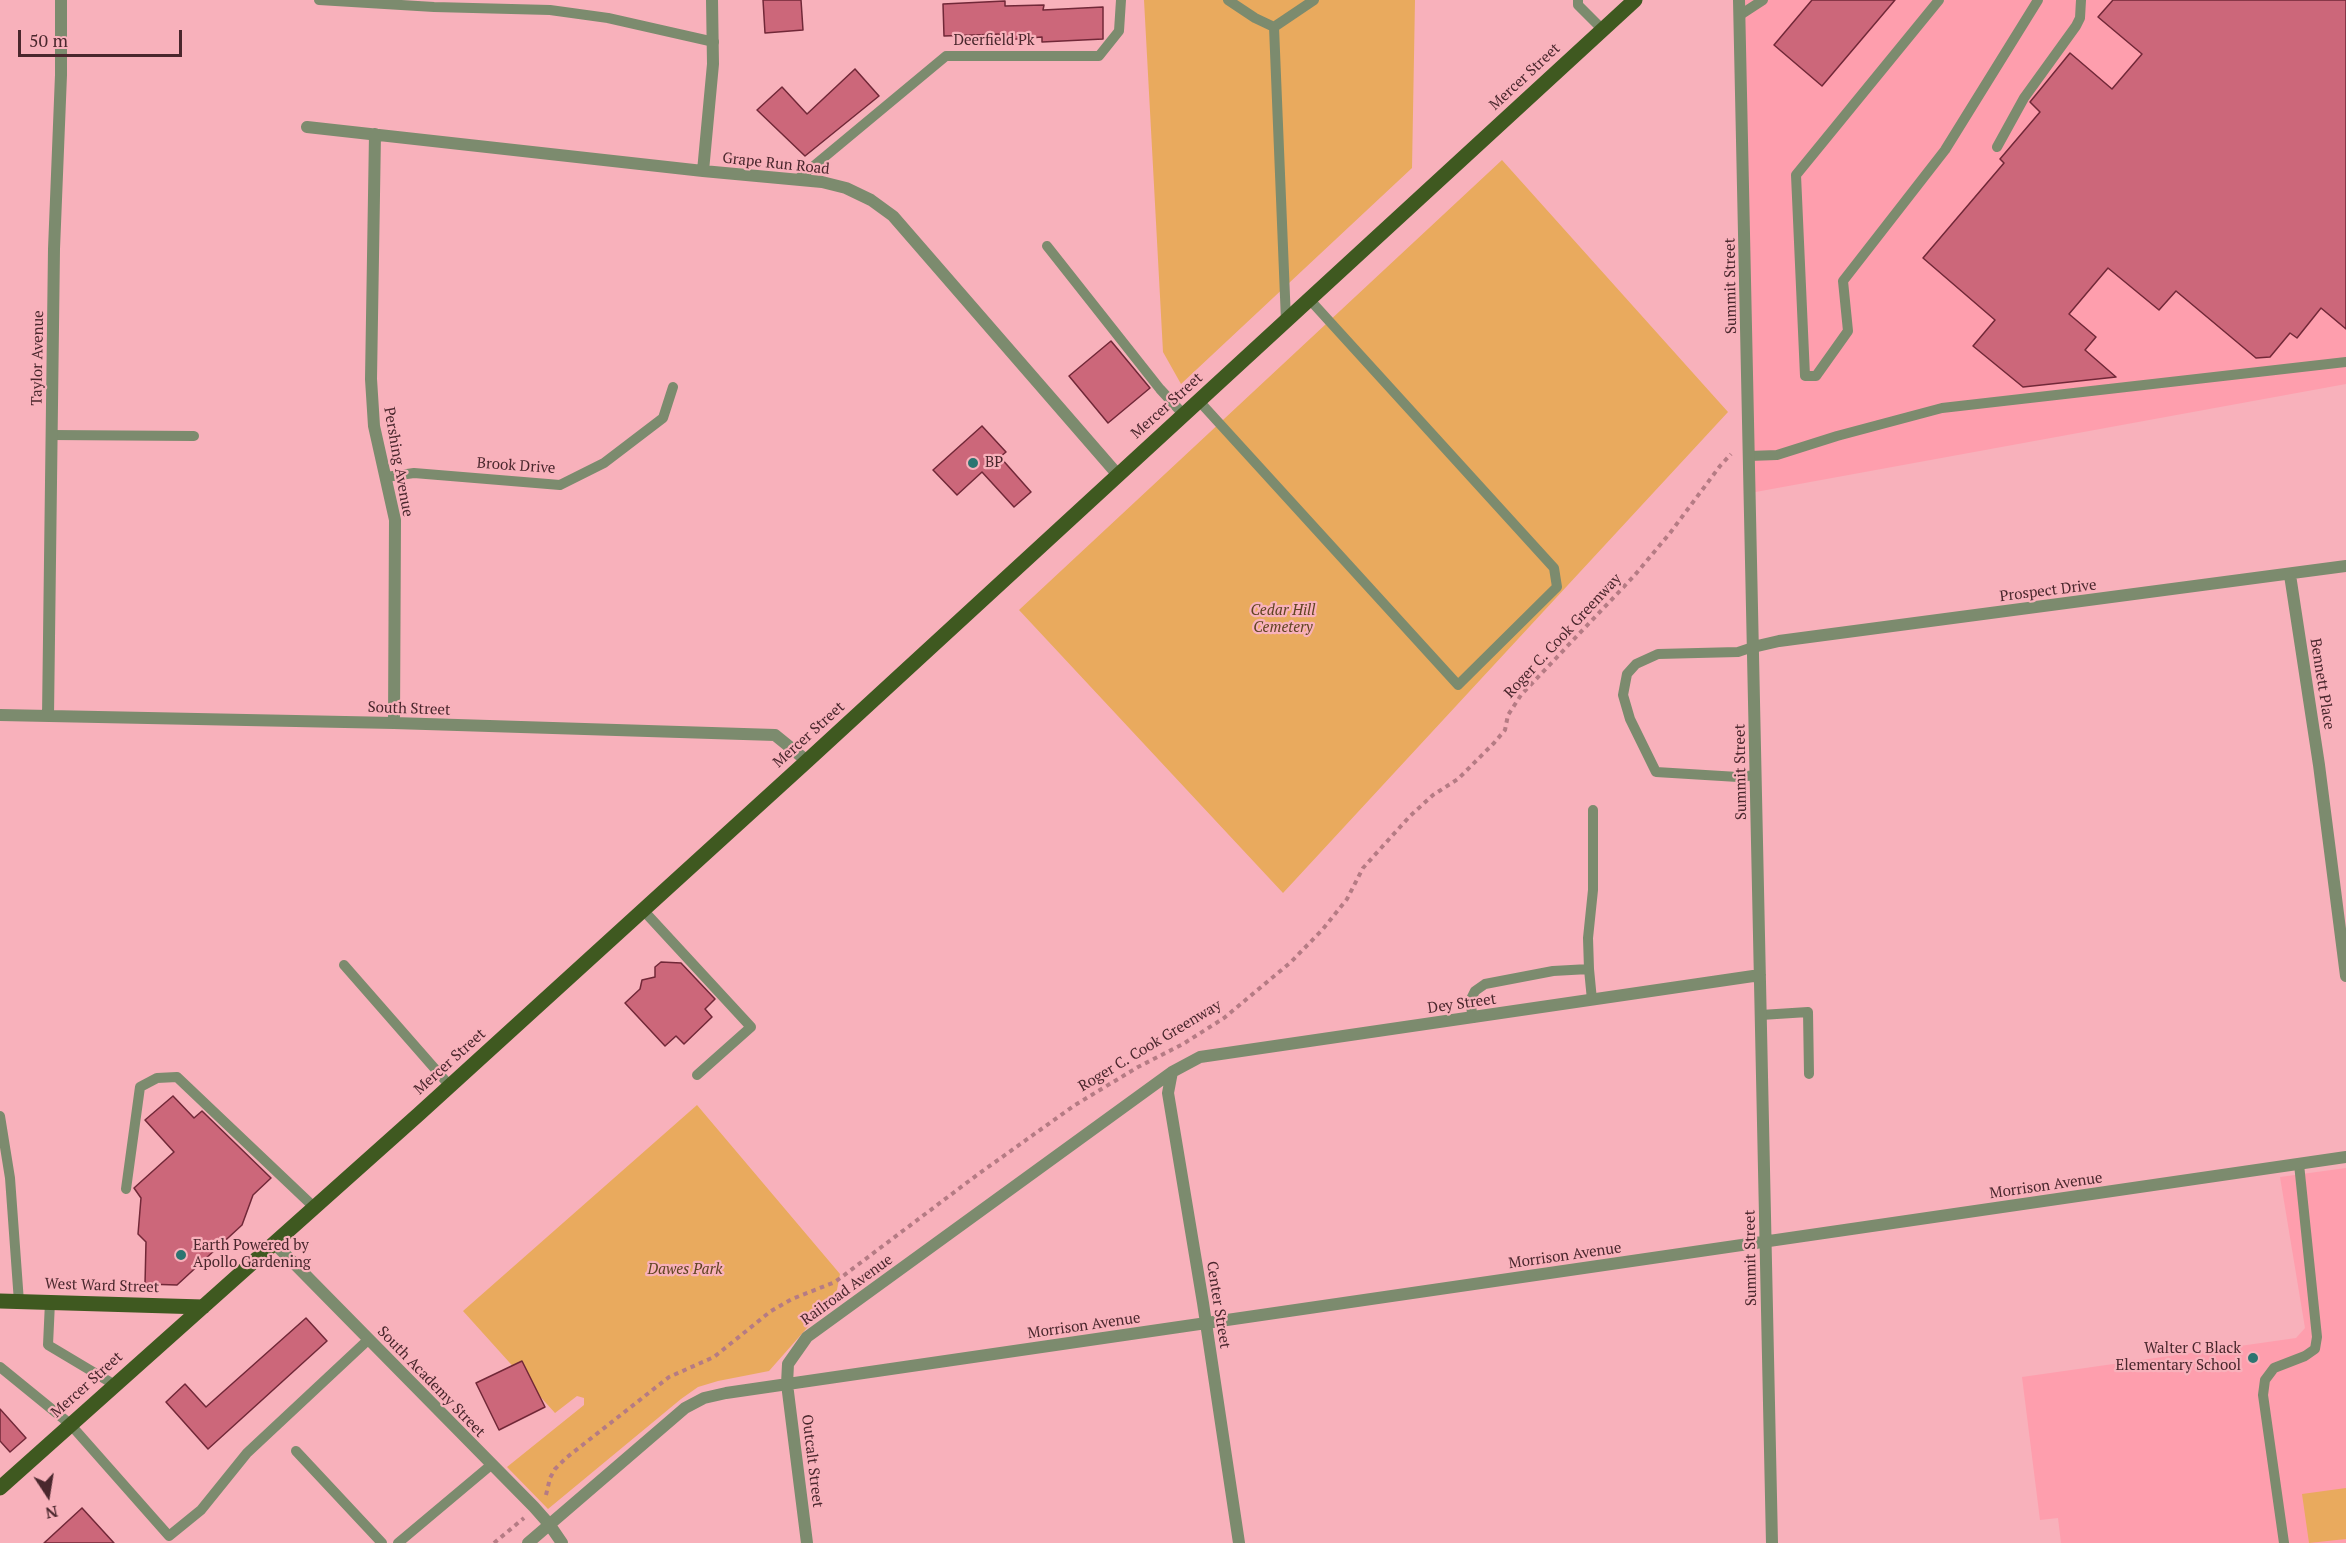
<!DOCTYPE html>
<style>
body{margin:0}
#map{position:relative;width:2346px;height:1543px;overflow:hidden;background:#f8b1bb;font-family:"PT Serif",serif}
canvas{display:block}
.north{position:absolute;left:18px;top:1465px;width:60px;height:60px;-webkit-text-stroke:4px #f8b1bb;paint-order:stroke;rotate:168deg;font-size:16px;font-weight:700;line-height:24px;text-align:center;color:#4a272d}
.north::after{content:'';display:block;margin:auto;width:21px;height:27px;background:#4a272d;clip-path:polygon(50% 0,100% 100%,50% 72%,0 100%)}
.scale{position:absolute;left:18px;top:30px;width:164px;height:27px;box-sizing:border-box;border:3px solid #4a272d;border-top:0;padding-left:8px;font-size:18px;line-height:21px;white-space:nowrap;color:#4a272d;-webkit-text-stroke:4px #f8b1bb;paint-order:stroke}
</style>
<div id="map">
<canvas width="2346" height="1543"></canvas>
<div class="north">N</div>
<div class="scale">50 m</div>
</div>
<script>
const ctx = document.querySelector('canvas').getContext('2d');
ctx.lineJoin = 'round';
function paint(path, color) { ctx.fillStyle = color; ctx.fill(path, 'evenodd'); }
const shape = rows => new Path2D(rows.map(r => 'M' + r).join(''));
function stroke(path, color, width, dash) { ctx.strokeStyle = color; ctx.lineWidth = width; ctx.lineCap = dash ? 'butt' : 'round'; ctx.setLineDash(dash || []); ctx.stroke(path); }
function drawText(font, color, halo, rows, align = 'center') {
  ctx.font = font + ' "PT Serif",serif'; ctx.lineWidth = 4.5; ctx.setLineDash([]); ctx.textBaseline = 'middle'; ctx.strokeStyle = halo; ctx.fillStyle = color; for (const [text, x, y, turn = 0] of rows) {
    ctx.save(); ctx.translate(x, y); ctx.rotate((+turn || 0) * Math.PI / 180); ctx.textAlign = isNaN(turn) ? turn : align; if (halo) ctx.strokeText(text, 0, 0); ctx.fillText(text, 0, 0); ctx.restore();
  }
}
paint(shape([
 [1737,0,2346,0,2346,384,1750,493],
 [2346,1168,2346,1543,2061,1543,2058,1518,2040,1520,2022,1377,2296,1338,2305,1328,2280,1177]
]), '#fe9ead');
paint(shape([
 [1144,0,1415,0,1412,168,1181,384,1163,352],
 [1502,160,1728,412,1283,893,1019,610],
 [697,1105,840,1274,836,1295,769,1371,718,1381,698,1387,681,1399,548,1509,507,1467,584,1405,584,1398,577,1396,555,1413,463,1311],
 [2346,1488,2346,1539,2309,1543,2302,1494]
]), '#e9aa5e');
const building = shape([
 [763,0,801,0,803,30,765,33,763,0],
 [1812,0,1895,0,1822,86,1774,45,1812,0],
 [2113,0,2346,0,2346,329,2321,308,2297,338,2290,333,2270,357,2256,358,2176,291,2159,310,2108,268,2069,314,2096,337,2085,350,2116,377,2023,387,1973,346,1995,320,1923,258,2004,163,2000,159,2040,112,2030,102,2070,53,2112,89,2142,54,2098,17,2113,0],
 [1005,1,1005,6,1044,5,1043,10,1103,7,1103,39,1042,42,1042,37,1003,40,1002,34,944,36,943,4,1005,1],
 [855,69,879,96,805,156,757,110,782,87,807,114,855,69],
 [1111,341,1150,388,1108,423,1069,376,1111,341],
 [982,426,1006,452,1000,457,1031,492,1014,507,982,472,957,495,933,470,982,426],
 [661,962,681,963,715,999,705,1009,712,1017,684,1044,676,1036,665,1046,625,1003,640,989,642,980,655,977,655,967,661,962],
 [173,1096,194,1118,202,1111,271,1178,253,1195,242,1225,177,1285,145,1284,146,1242,138,1234,141,1198,134,1188,174,1152,145,1120,173,1096],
 [306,1318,327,1341,208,1449,166,1402,185,1384,206,1407,306,1318],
 [522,1361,545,1407,499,1430,476,1383,522,1361],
 [0,1409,26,1438,10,1452,0,1441,0,1409],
 [82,1508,114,1543,44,1543,82,1508]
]);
paint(building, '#cc677a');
stroke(building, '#712838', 1.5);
stroke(shape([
 [546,1495,550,1478,555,1469,566,1458,669,1377,714,1357,771,1311,792,1299,835,1282,977,1175,1075,1105,1138,1067,1183,1044,1224,1018,1291,962,1323,929,1347,899,1363,868,1410,816,1433,795,1458,779,1494,743,1505,730,1508,715,1521,695,1634,576,1670,533,1720,466,1731,454],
 [494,1543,524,1518]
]), '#b57b84', 4, [4.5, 4.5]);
stroke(shape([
 [319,0,434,7,550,10,608,18,714,42],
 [1228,0,1255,18,1274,27],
 [1578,0,1578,5,1603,30],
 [1939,0,1796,175,1805,376,1816,376,1848,331,1843,281,1945,150,2038,0],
 [1740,15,1763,0],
 [1274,27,1286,321],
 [1274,27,1314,0],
 [1997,147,2024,98,2076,26,2080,18,2081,0],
 [798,179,946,56,1099,56,1119,31,1121,0],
 [1047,246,1160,389,1184,415],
 [1199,401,1458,685,1557,587,1554,568,1310,300],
 [51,435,194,436],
 [1749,456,1777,455,1837,436,1942,408,2346,362],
 [386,477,414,473,560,485,604,463,663,418,673,387],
 [1753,647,1738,652,1658,654,1636,664,1627,674,1623,695,1630,719,1656,772,1738,777,1756,775],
 [643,910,751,1027,697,1075],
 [344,965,450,1086],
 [1589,969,1588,938,1593,890,1593,810],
 [1761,1015,1808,1012,1809,1074],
 [1473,1018,1470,1001,1475,991,1485,984,1553,971,1589,969,1592,1000],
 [0,1116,10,1178,19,1302],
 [126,1189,140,1087,157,1078,177,1077,315,1208],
 [50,1302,48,1345,115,1385],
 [0,1367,70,1424,169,1536,201,1510,247,1453,369,1339],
 [296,1451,382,1543],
 [398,1543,491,1465],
 [2284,1543,2263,1395,2265,1380,2274,1368,2305,1356,2315,1349,2317,1337,2299,1164]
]), '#7c8b6e', 10);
stroke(shape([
 [1739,0,1772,1543],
 [307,127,703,171,822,182,846,188,871,200,893,216,1118,475],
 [375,134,371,379,374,426,395,520,394,723],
 [703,171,713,64,712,0],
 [2290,575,2319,765,2346,976],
 [1753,647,1779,641,2346,566],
 [0,715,394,723,775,735,807,761],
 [48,716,54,249,61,75,61,0],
 [1172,1072,1168,1093,1203,1303,1239,1543],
 [275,1244,534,1507,549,1524,562,1543],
 [528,1543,685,1408,704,1398,726,1393,2346,1157],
 [807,1543,787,1384,788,1364,807,1337,1172,1072,1200,1057,1760,975]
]), '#7c8b6e', 12);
stroke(shape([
 [0,1301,203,1307],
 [0,1488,419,1114,807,761,1635,0]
]), '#3f5920', 15);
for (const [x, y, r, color] of [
 [973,463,6,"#2c7571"],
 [181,1255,6,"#2c7571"],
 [2253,1358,6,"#2c7571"]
]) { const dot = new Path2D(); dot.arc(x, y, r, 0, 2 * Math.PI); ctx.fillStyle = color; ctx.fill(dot); stroke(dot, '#f8b1bb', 2); }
drawText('15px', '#4a272d', '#f8b1bb', [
 ["Deerfield Pk",994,41],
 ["Mercer Street",1525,77,-43],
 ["Grape Run Road",776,164,6],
 ["Summit Street",1731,286,-91],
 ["Taylor Avenue",38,358,-89],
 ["Mercer Street",1167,406,-42],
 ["Pershing Avenue",398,462,80],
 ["Brook Drive",516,466,4],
 ["Prospect Drive",2048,591,-7],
 ["Roger C. Cook Greenway",1563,636,-47],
 ["Bennett Place",2322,684,81],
 ["South Street",409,709,2],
 ["Mercer Street",809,735,-42],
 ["Summit Street",1741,772,-91],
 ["Dey Street",1462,1004,-8],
 ["Roger C. Cook Greenway",1150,1046,-31],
 ["Mercer Street",450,1062,-42],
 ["Morrison Avenue",2046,1186,-8],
 ["Morrison Avenue",1565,1256,-8],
 ["Summit Street",1751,1258,-91],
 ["West Ward Street",102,1286,2],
 ["Railroad Avenue",847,1290,-36],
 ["Center Street",1218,1305,81],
 ["Morrison Avenue",1084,1326,-8],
 ["South Academy Street",431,1382,46],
 ["Mercer Street",87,1385,-42],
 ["Outcalt Street",812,1461,83]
]);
drawText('15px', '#4a272d', '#f8b1bb', [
 ["BP",985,463],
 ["Earth Powered by",193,1246],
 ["Apollo Gardening",193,1263],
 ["Walter C Black",2241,1349,"right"],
 ["Elementary School",2241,1366,"right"]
], 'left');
drawText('italic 15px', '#5f4320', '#f8b1bb', [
 ["Cedar Hill",1283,611],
 ["Cemetery",1283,628],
 ["Dawes Park",685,1270]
]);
</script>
